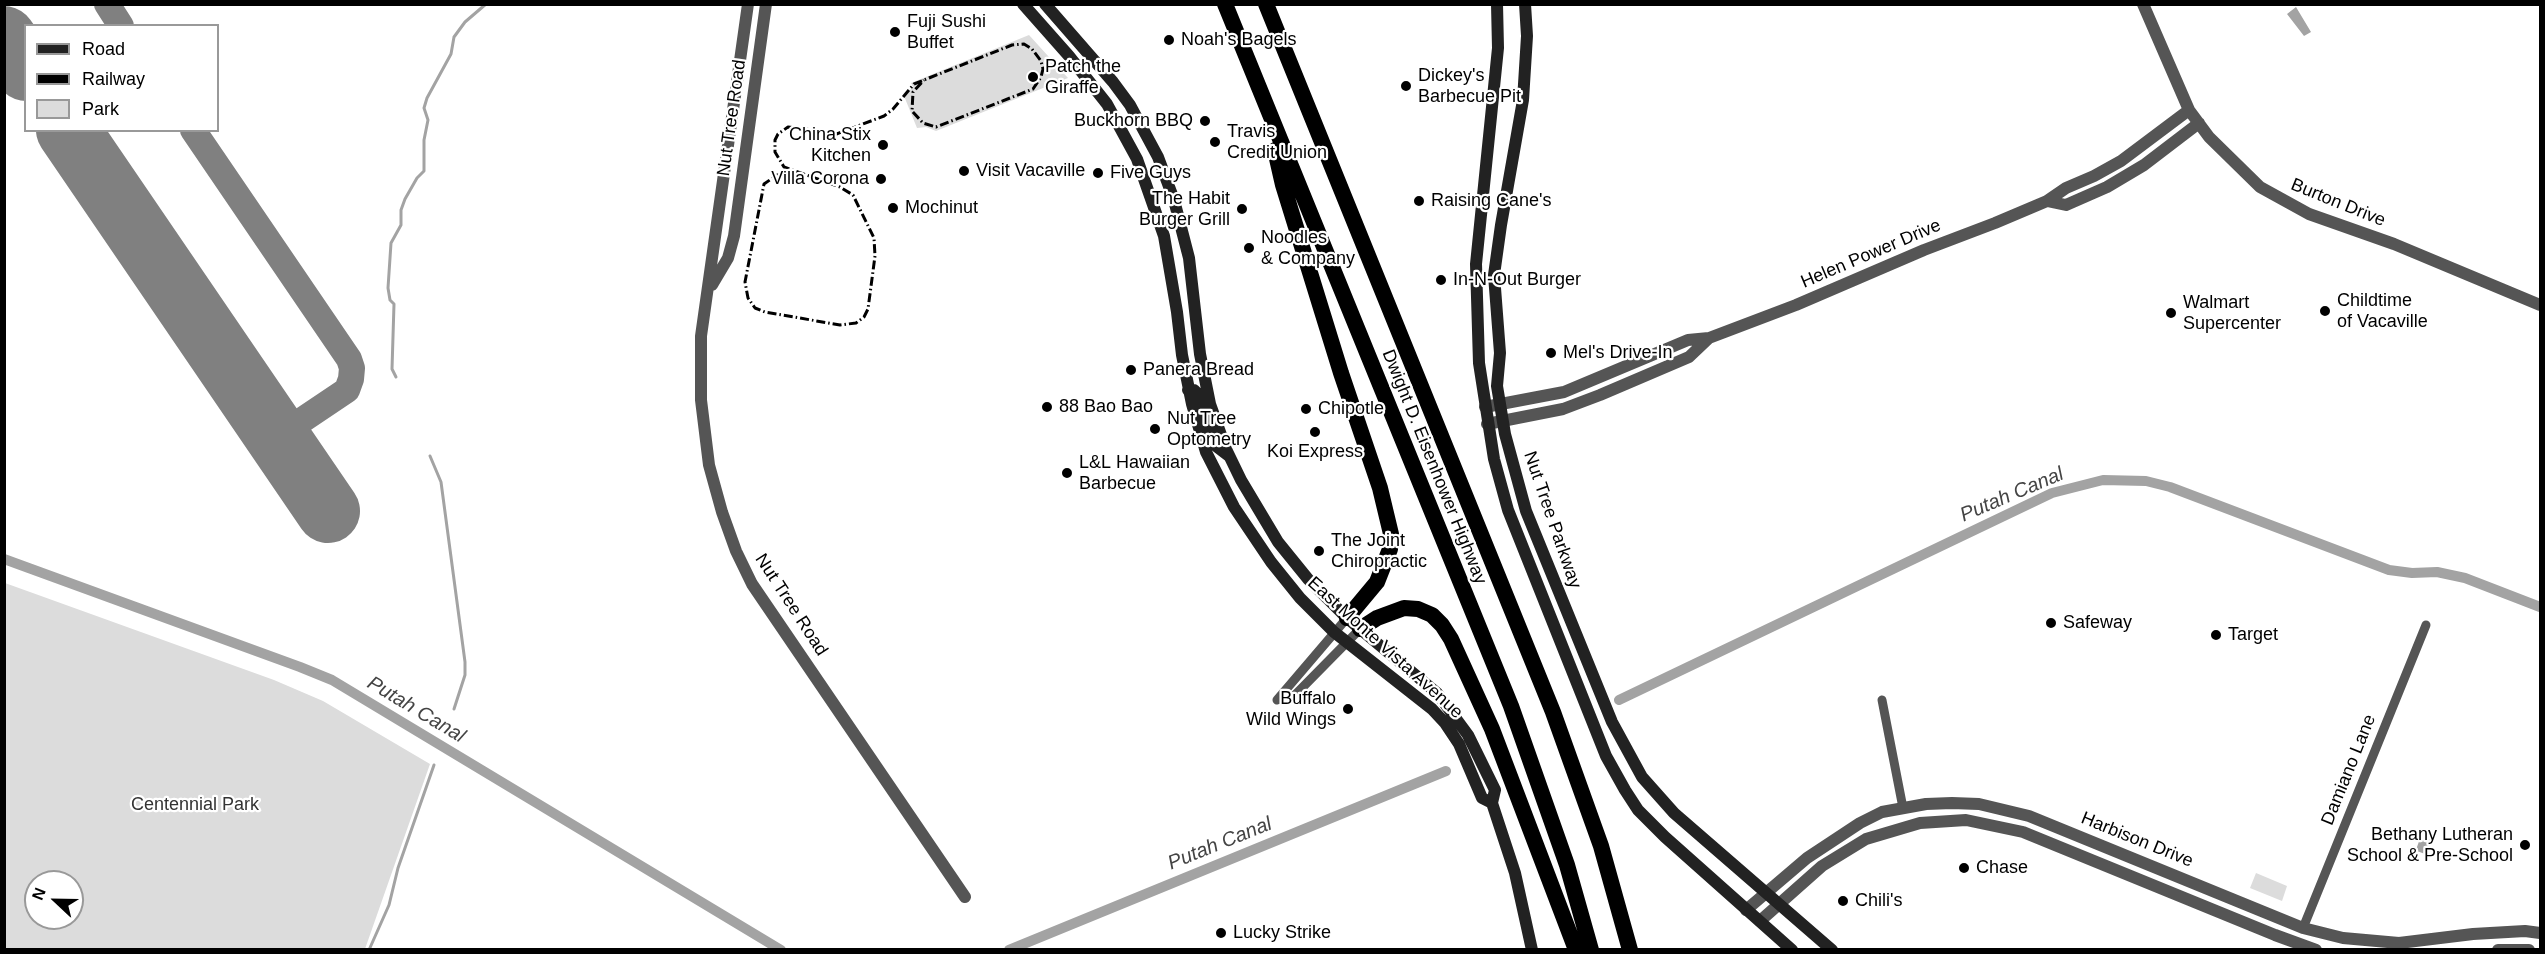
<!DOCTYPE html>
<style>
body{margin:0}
#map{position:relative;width:2545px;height:954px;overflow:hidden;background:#fff;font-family:Arial,sans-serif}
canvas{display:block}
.frame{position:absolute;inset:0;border:6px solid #000;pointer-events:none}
.legend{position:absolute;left:24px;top:24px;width:195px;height:108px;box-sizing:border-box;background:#fff;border:2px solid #999;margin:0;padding:8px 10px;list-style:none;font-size:18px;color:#000}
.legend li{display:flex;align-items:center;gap:12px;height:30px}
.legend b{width:30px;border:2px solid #999}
.north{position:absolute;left:24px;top:870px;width:60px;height:60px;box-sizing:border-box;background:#fff;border:2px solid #999;border-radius:50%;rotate:292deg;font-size:16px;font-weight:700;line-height:24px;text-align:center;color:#000}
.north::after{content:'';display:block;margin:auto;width:21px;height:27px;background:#000;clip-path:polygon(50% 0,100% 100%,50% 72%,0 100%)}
</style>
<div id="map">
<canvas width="2545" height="954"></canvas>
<div class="frame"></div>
<ul class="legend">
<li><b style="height:8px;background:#222"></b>Road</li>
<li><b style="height:8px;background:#000"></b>Railway</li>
<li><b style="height:16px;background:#dcdcdc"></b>Park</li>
</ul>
<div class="north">N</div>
</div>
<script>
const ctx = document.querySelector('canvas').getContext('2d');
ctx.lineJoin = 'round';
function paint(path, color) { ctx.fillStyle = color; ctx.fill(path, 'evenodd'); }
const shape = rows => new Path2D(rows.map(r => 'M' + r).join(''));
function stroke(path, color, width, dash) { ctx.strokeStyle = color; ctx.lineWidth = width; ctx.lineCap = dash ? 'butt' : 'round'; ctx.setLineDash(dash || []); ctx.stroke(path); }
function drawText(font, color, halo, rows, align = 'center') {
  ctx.font = font + ' Arial,sans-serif'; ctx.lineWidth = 4.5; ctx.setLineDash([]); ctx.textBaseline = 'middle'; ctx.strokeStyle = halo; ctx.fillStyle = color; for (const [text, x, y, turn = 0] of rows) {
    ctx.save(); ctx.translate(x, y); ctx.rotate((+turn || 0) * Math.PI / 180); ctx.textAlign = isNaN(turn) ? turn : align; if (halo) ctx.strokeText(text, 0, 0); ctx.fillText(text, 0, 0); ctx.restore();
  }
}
paint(shape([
 [1029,35,1068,78,936,131,926,127,917,128,904,96,913,87,911,83],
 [5,583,274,680,323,701,430,764,365,949,5,949],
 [36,882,72,882,72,918,36,918],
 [2256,873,2287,886,2282,901,2250,888]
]), '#dcdcdc');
paint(shape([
 [2296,7,2311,32,2304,36,2287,14],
 [2426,831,2433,834,2432,837,2434,838,2428,852,2426,851,2425,854,2417,851,2417,847,2422,833]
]), '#a3a3a3');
stroke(shape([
 [396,377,392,369,394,304,390,300,388,288,391,243,401,225,401,210,405,199,417,178,424,171,424,140,428,120,424,108,427,98,451,54,454,37,465,22,486,4],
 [430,456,441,482,465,662,465,675,454,709],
 [369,950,389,905,398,868,434,765]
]), '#a3a3a3', 3);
stroke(shape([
 [4,559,300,667,332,680,781,950],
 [1619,700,2052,493,2103,480,2146,481,2170,487,2389,570,2412,573,2437,572,2465,578,2540,607],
 [1009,950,1446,771]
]), '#a3a3a3', 10);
stroke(shape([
 [107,4,121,26],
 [193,130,349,359,352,368,351,379,347,390,277,437]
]), '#808080', 26);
stroke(shape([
 [4,38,26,69],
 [68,130,328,511]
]), '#808080', 64);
stroke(shape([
 [1277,700,1295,695,1360,629],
 [1277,700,1347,618],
 [1882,700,1903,808],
 [2303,928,2426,625]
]), '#555', 9);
stroke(shape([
 [748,4,701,336,701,400,709,465,722,512,736,551,752,584,965,897],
 [2143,4,2189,110,2209,137,2260,187,2309,214,2394,244,2540,305],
 [2047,201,2066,205,2107,187,2144,165,2199,123],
 [712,285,728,258,734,236,766,4],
 [1485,407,1564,392,1688,340,1709,338,1796,305,1924,250,1995,223,2047,201,2066,188,2094,176,2121,161,2189,110],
 [1487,424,1563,409,1600,395,1689,357,1709,338],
 [1746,910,1807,858,1860,823,1882,812,1926,804,1952,803,1979,804,2029,816,2303,928,2343,938,2399,943,2473,934,2525,931,2540,933],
 [1760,921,1822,866,1866,839,1920,823,1966,820,2023,832,2275,935,2316,950],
 [2498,950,2529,950]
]), '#555', 12);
stroke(shape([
 [1023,4,1069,56,1107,104,1137,159,1164,236,1177,312,1182,355,1192,404,1206,452,1234,507,1271,562,1300,598,1334,632,1432,709,1445,723,1459,744,1482,798,1492,803],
 [1045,4,1113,82,1130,105,1158,157,1174,200,1189,258,1200,354,1210,404,1226,449,1241,480,1278,542,1308,579,1347,618,1437,693,1468,735,1495,790,1492,803,1515,873,1532,950],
 [1497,4,1498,48,1476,264,1479,363,1494,459,1508,510,1606,756,1625,790,1638,810,1665,837,1792,950],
 [1525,4,1527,36,1523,100,1501,225,1494,275,1500,353,1497,386,1505,434,1526,511,1612,722,1642,777,1674,813,1832,950],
 [1188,390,1194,390,1198,394,1216,446,1229,456]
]), '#222', 12);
stroke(shape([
 [1225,4,1511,706,1567,865,1591,950],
 [1266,4,1553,712,1601,846,1630,950],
 [1275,150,1283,185,1341,373,1380,488,1391,534,1390,549,1377,582,1347,618],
 [1360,629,1377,618,1404,608,1418,609,1432,615,1442,625,1451,639,1492,729,1576,950]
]), '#000', 16);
stroke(shape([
 [801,175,777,175,764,184,745,282,748,298,755,308,765,312,840,325,856,323,864,317,868,309,875,256,874,238,853,195,840,187,784,167,775,152,775,140,778,134,788,127,820,131,834,135,884,116,893,109,914,84,929,78,1012,45,1024,44,1032,49,1041,61,1043,69,1041,77,1033,89,936,127,923,123,912,111,913,92,924,80]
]), '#000', 3, [9, 3, 1.5, 3]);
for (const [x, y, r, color] of [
 [895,32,6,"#000"],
 [1169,40,6,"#000"],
 [1033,77,6,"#000"],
 [1406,86,6,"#000"],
 [1205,121,6,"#000"],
 [1215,142,6,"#000"],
 [883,145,6,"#000"],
 [964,171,6,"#000"],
 [1098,173,6,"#000"],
 [881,179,6,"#000"],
 [1419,201,6,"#000"],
 [893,208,6,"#000"],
 [1242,209,6,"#000"],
 [1249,248,6,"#000"],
 [1441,280,6,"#000"],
 [2325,311,6,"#000"],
 [2171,313,6,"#000"],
 [1551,353,6,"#000"],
 [1131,370,6,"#000"],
 [1047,407,6,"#000"],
 [1306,409,6,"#000"],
 [1155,429,6,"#000"],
 [1315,432,6,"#000"],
 [1067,473,6,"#000"],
 [1319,551,6,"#000"],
 [2051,623,6,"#000"],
 [2216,635,6,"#000"],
 [1348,709,6,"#000"],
 [2525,845,6,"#000"],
 [1964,868,6,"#000"],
 [1843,901,6,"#000"],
 [1221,933,6,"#000"]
]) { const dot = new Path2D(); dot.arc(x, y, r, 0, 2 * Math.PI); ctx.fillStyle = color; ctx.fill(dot); stroke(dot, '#fff', 2); }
drawText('18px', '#000', '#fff', [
 ["Fuji Sushi",907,22],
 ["Buffet",907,43],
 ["Noah's Bagels",1181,40],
 ["Patch the",1045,67],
 ["Giraffe",1045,88],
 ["Dickey's",1418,76],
 ["Barbecue Pit",1418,97],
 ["Buckhorn BBQ",1193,121,"right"],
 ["Travis",1227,132],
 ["Credit Union",1227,153],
 ["China Stix",871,135,"right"],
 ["Kitchen",871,156,"right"],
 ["Visit Vacaville",976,171],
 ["Five Guys",1110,173],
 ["Villa Corona",869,179,"right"],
 ["The Habit",1230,199,"right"],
 ["Burger Grill",1230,220,"right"],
 ["Raising Cane's",1431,201],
 ["Mochinut",905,208],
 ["Noodles",1261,238],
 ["& Company",1261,259],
 ["In-N-Out Burger",1453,280],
 ["Childtime",2337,301],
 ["of Vacaville",2337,322],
 ["Walmart",2183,303],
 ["Supercenter",2183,324],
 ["Mel's Drive-In",1563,353],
 ["Panera Bread",1143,370],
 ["88 Bao Bao",1059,407],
 ["Chipotle",1318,409],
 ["Nut Tree",1167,419],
 ["Optometry",1167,440],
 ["Koi Express",1315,452,"center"],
 ["L&L Hawaiian",1079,463],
 ["Barbecue",1079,484],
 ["The Joint",1331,541],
 ["Chiropractic",1331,562],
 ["Safeway",2063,623],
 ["Target",2228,635],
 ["Buffalo",1336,699,"right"],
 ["Wild Wings",1336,720,"right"],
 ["Bethany Lutheran",2513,835,"right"],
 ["School & Pre-School",2513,856,"right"],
 ["Chase",1976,868],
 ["Chili's",1855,901],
 ["Lucky Strike",1233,933]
], 'left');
drawText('18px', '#000', '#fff', [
 ["Nut Tree Road",732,118,-82],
 ["Burton Drive",2338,203,22],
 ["Helen Power Drive",1871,254,-23],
 ["Dwight D. Eisenhower Highway",1434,467,68],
 ["Nut Tree Parkway",1552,520,71],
 ["Nut Tree Road",791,605,57],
 ["East Monte Vista Avenue",1385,648,42],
 ["Damiano Lane",2349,770,-68],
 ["Harbison Drive",2137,840,22]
]);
drawText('18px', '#333', '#fff', [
 ["Centennial Park",195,805]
]);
drawText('italic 20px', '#444', '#fff', [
 ["Putah Canal",2012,495,-23],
 ["Putah Canal",416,710,31],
 ["Putah Canal",1220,844,-22]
]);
</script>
